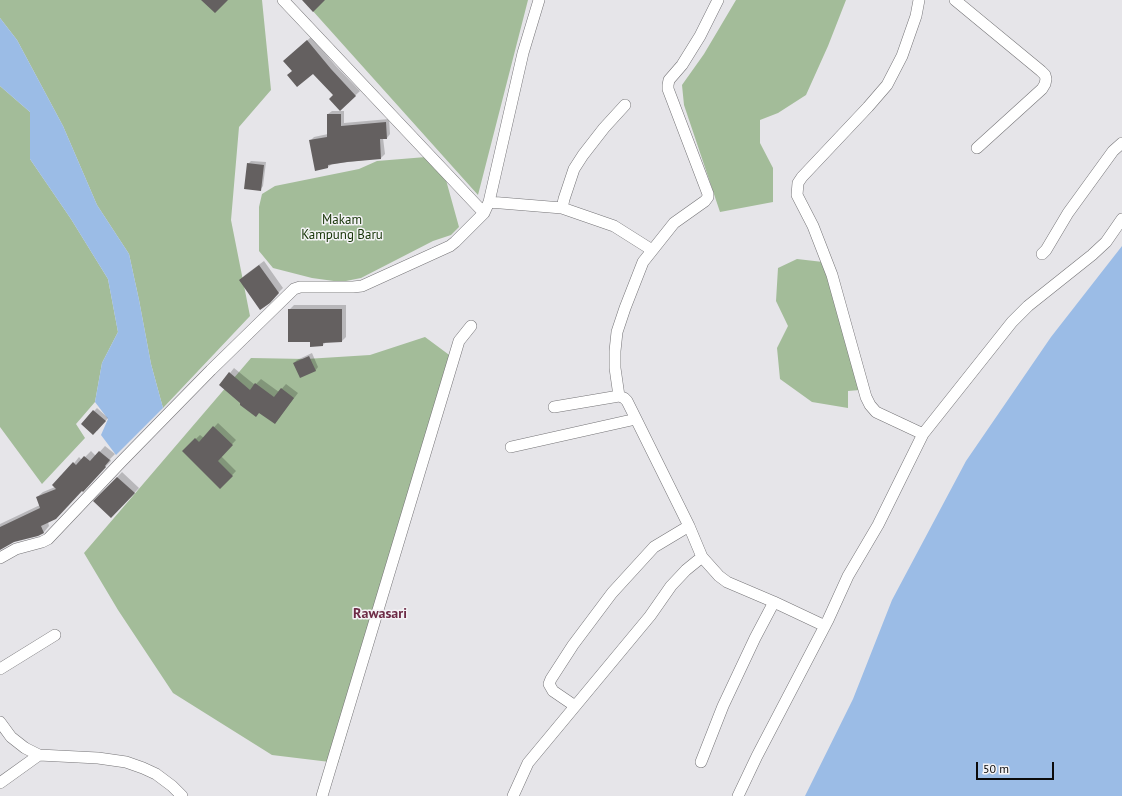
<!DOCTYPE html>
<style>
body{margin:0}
#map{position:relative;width:1122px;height:796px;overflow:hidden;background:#e6e5e9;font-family:"PT Sans",sans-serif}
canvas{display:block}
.scale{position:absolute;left:976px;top:762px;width:78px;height:18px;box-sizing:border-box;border:2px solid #0b0b0c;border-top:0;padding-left:5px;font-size:12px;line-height:14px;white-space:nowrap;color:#0b0b0c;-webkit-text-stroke:3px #f4f3f6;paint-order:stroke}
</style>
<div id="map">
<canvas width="1122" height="796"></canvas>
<div class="scale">50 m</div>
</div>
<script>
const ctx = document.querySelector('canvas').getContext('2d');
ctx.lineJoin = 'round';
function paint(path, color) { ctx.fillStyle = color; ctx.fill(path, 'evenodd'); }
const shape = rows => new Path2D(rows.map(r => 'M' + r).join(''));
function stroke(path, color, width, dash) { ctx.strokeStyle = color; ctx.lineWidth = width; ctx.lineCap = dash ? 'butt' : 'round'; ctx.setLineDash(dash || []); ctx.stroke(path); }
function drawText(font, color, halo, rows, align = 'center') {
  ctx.font = font + ' "PT Sans",sans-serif'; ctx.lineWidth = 3; ctx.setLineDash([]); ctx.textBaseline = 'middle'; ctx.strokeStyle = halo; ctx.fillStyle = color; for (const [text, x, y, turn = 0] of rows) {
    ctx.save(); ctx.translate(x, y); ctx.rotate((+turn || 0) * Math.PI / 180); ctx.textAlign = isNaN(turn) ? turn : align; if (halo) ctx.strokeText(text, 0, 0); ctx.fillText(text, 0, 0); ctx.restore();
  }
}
paint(shape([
 [0,0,262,0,271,90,239,127,231,220,250,316,163,408,151,364,139,300,129,254,97,205,63,126,17,40,0,18],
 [303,0,528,0,478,195],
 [736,0,846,0,828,46,806,95,778,113,760,120,760,143,773,168,773,202,720,212,684,105,682,85,704,54],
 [0,86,30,112,30,159,71,219,108,279,118,332,102,363,95,402,76,424,85,438,42,484,0,427],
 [426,157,446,180,459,227,451,235,433,241,361,278,341,282,312,278,273,268,259,251,259,207,262,194,275,186,359,169,377,161],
 [797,259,823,262,860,390,848,391,848,408,812,402,780,379,777,348,788,326,776,301,778,268],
 [425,337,456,360,338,763,272,755,173,693,118,610,84,553,251,358,306,359,370,355]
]), '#a3bc99');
paint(shape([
 [0,18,17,40,63,126,97,205,129,254,139,300,151,364,163,408,116,455,101,435,108,419,95,402,102,363,118,332,108,279,71,219,30,159,30,112,0,86],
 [1122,246,1122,796,805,796,853,699,892,600,966,461,1051,337]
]), '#9bbce6');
paint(shape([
 [311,37,335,65,360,91,340,110,334,95,313,73,293,71,289,57],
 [332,111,344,111,344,123,389,119,390,134,387,138,383,138,385,154,381,158,332,164,328,167,310,141,314,137,328,134,328,114],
 [251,161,266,162,263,186,260,190,248,164],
 [264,261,283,288,269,302,240,280,245,275],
 [294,305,346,305,346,337,342,341,327,341,323,345,311,341,289,310],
 [312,353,318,367,315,371,294,363,297,360],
 [234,368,255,385,261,379,279,392,286,384,298,393,279,418,275,423,230,373],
 [97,408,108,418,97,431,94,411],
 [218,423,236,440,221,456,236,471,220,488,183,451,200,435,204,438],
 [105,446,115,454,110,459,111,461,83,490,82,490,48,522,49,526,44,532,38,535,12,542,0,549,0,524,40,505,37,497,43,492,55,487,79,457,82,460,91,451,96,456],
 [122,472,139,488,116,512,95,501]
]), '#0003');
paint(shape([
 [201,0,228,0,215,13],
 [302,0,325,0,313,12],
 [307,40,331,69,356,96,340,111,329,99,333,95,313,74,297,87,287,75,292,71,283,61],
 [327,114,341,114,341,126,386,122,387,139,380,139,381,159,347,162,328,165,328,168,315,171,309,140,327,137],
 [247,163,264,165,261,191,244,189],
 [259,265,279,293,270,303,260,310,239,280],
 [288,309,342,309,342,342,323,343,323,346,310,347,310,342,288,342],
 [309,356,316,371,300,378,293,363],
 [229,372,250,390,255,383,274,397,281,388,294,398,275,424,259,413,256,417,240,405,240,403,219,385],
 [93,410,106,421,93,435,81,424],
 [213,426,233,445,218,461,233,476,220,489,182,451,195,438,199,442],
 [99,451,110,460,105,466,106,467,83,492,82,491,56,519,41,526,44,533,38,536,14,542,0,550,0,527,40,508,36,497,56,489,52,485,73,462,76,465,84,456,90,461],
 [117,477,135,493,111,518,93,501]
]), '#646060');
const street = shape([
 [283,0,484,213],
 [919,0,916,16,902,56,887,85,868,107,802,177,798,183,797,195,813,226,832,275,866,397,870,405,876,412,923,434],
 [955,0,1041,71,1045,75,1046,79,1045,84,1042,89,977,148],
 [489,202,562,208,614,226,652,250],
 [562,208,564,199,574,169,583,155,604,128,625,105],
 [1042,254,1046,250,1068,213,1113,151,1122,143],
 [619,396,615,368,615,351,617,332,625,308,643,262,674,223,705,201,708,197,708,194,668,89,668,85,669,80,682,65,700,36,718,0],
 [554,407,619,396,624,398,627,401,636,419,689,526,702,557,719,576,727,582,774,602,825,626],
 [511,447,636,419],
 [0,558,16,549,42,542,48,539,121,462,211,370,294,289,300,287,353,287,362,286,450,246,455,242,484,213,489,202,523,53,539,0],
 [0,669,55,635],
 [575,706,553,691,549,684,551,679,573,645,612,593,654,547,689,526],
 [0,722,11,737,25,748,39,755,98,758,126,762,143,768,156,774,172,786,182,796],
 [701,762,723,706,755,638,774,602],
 [0,783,39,755],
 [322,796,459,341,471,326],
 [513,796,528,763,650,616,671,586,686,570,702,557],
 [738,796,757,756,828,620,848,576,878,525,923,434,1012,322,1028,306,1092,255,1106,242,1122,219]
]);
stroke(street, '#757477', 12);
stroke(street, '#fff', 11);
drawText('13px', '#153305', '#f4f3f6', [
 ["Makam",342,220],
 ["Kampung Baru",342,235]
]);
drawText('bold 14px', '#6d2b46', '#f4f3f6', [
 ["Rawasari",380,614]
]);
</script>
